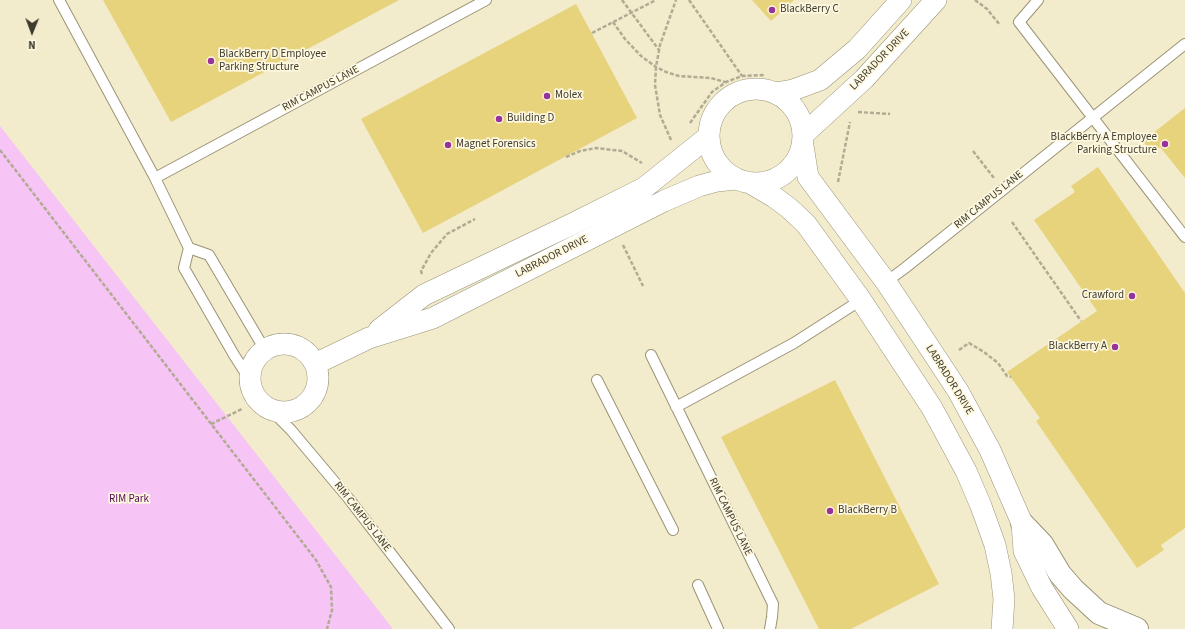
<!DOCTYPE html>
<style>
body{margin:0}
#map{position:relative;width:1185px;height:629px;overflow:hidden;background:#f2ebcc;font-family:"Source Sans 3",sans-serif}
canvas{display:block}
.north{position:absolute;left:12px;top:12px;width:40px;height:40px;-webkit-text-stroke:3px #fef8df;paint-order:stroke;rotate:181deg;font-size:11px;font-weight:700;line-height:16px;text-align:center;color:#3e3b2f}
.north::after{content:'';display:block;margin:auto;width:14px;height:18px;background:#3e3b2f;clip-path:polygon(50% 0,100% 100%,50% 72%,0 100%)}
</style>
<div id="map">
<canvas width="1185" height="629"></canvas>
<div class="north">N</div>
</div>
<script>
const ctx = document.querySelector('canvas').getContext('2d');
ctx.lineJoin = 'round';
function paint(path, color) { ctx.fillStyle = color; ctx.fill(path, 'evenodd'); }
const shape = rows => new Path2D(rows.map(r => 'M' + r).join(''));
function stroke(path, color, width, dash) { ctx.strokeStyle = color; ctx.lineWidth = width; ctx.lineCap = dash ? 'butt' : 'round'; ctx.setLineDash(dash || []); ctx.stroke(path); }
function drawText(font, color, halo, rows, align = 'center') {
  ctx.font = font + ' "Source Sans 3",sans-serif'; ctx.lineWidth = 3.5; ctx.setLineDash([]); ctx.textBaseline = 'middle'; ctx.strokeStyle = halo; ctx.fillStyle = color; for (const [text, x, y, turn = 0] of rows) {
    ctx.save(); ctx.translate(x, y); ctx.rotate((+turn || 0) * Math.PI / 180); ctx.textAlign = isNaN(turn) ? turn : align; if (halo) ctx.strokeText(text, 0, 0); ctx.fillText(text, 0, 0); ctx.restore();
  }
}
paint(shape([
 [0,126,393,629,0,629]
]), '#f6c4f5');
paint(shape([
 [103,0,399,0,171,122],
 [752,0,794,0,771,21],
 [576,4,637,118,423,233,361,119],
 [1185,108,1185,178,1160,147,1152,153,1143,141],
 [1098,167,1185,293,1185,528,1161,545,1164,550,1137,568,1036,421,1040,418,1007,372,1097,311,1034,220,1075,192,1071,186],
 [835,380,939,584,851,629,819,629,721,437]
]), '#e7d37c');
const service = shape([
 [59,0,155,178,189,248,184,268,234,355,250,380],
 [1038,0,1019,22,1185,237],
 [155,178,486,0],
 [189,248,209,255,265,350],
 [886,282,905,268,1185,44],
 [651,355,773,604,772,617,770,629],
 [597,380,673,530],
 [676,407,794,343,861,300],
 [271,410,291,430,349,499,449,629],
 [698,585,718,629]
]);
const minor = shape([
 '709 136a47 47 0 1 1 94 0a47 47 0 1 1-94 0Z',
 [776,93,793,90,820,80,857,49,901,0],
 [804,134,864,79,936,0],
 [803,146,808,177,886,282,937,359,958,391,990,450,1022,523,1024,551,1042,588,1068,629],
 [752,184,774,197,789,208,806,224,861,300,932,408,966,471,981,506,995,545,1001,573,1004,599,1002,629],
 [379,330,424,295,570,225,644,188,709,136],
 '250 378a34 34 0 1 1 68 0a34 34 0 1 1-68 0Z',
 [315,364,369,338,433,318,664,201,699,186,717,181,736,179]
]);
const secondary = shape([
 [1022,523,1042,544,1060,574,1073,589,1099,613,1137,629]
]);
stroke(service, '#9a9376', 12);
stroke(minor, '#9a9376', 22);
stroke(secondary, '#9a9376', 24);
stroke(shape([
 [622,0,659,50],
 [689,0,742,76],
 [975,0,987,9,1000,25],
 [613,22,625,39,641,56,656,67,666,72,679,76,711,78,725,82],
 [592,33,656,0],
 [858,112,890,114],
 [690,123,712,92,726,82,742,76,765,75],
 [671,140,660,115,655,85,656,67,660,45,676,0],
 [0,150,316,560,331,587,332,610,327,629],
 [973,151,994,178],
 [566,157,580,151,596,148,622,151,642,163],
 [838,182,850,122],
 [1012,222,1081,321],
 [623,245,643,286],
 [422,274,421,271,431,253,447,234,475,219],
 [959,350,969,343,984,352,998,363,1007,376,1011,377],
 [211,424,242,409]
]), '#b1ab93', 2.5, [4, 2]);
stroke(service, '#fff', 10);
stroke(minor, '#fff', 21);
stroke(secondary, '#fff', 22);
for (const [x, y, r, color] of [
 [772,10,4,"#973298"],
 [211,61,4,"#973298"],
 [547,96,4,"#973298"],
 [499,119,4,"#973298"],
 [1165,144,4,"#973298"],
 [448,145,4,"#973298"],
 [1132,296,4,"#973298"],
 [1115,347,4,"#973298"],
 [830,511,4,"#973298"]
]) { const dot = new Path2D(); dot.arc(x, y, r, 0, 2 * Math.PI); ctx.fillStyle = color; ctx.fill(dot); stroke(dot, '#fef8df', 1.5); }
drawText('11px', '#3e3b2f', '#fef8df', [
 ["BlackBerry C",780,10],
 ["BlackBerry D Employee",219,55],
 ["Parking Structure",219,68],
 ["Molex",555,96],
 ["Building D",507,119],
 ["BlackBerry A Employee",1157,138,"right"],
 ["Parking Structure",1157,151,"right"],
 ["Magnet Forensics",456,145],
 ["Crawford",1124,296,"right"],
 ["BlackBerry A",1107,347,"right"],
 ["BlackBerry B",838,511]
], 'left');
drawText('11px', '#3e3b2f', '#fef8df', [
 ["LABRADOR DRIVE",880,60,-46],
 ["RIM CAMPUS LANE",321,89,-28],
 ["RIM CAMPUS LANE",989,200,-39],
 ["LABRADOR DRIVE",552,257,-27],
 ["LABRADOR DRIVE",949,380,58],
 ["RIM CAMPUS LANE",362,517,52],
 ["RIM CAMPUS LANE",730,517,64]
]);
drawText('11px', '#560958', '#fef8df', [
 ["RIM Park",129,500]
]);
</script>
